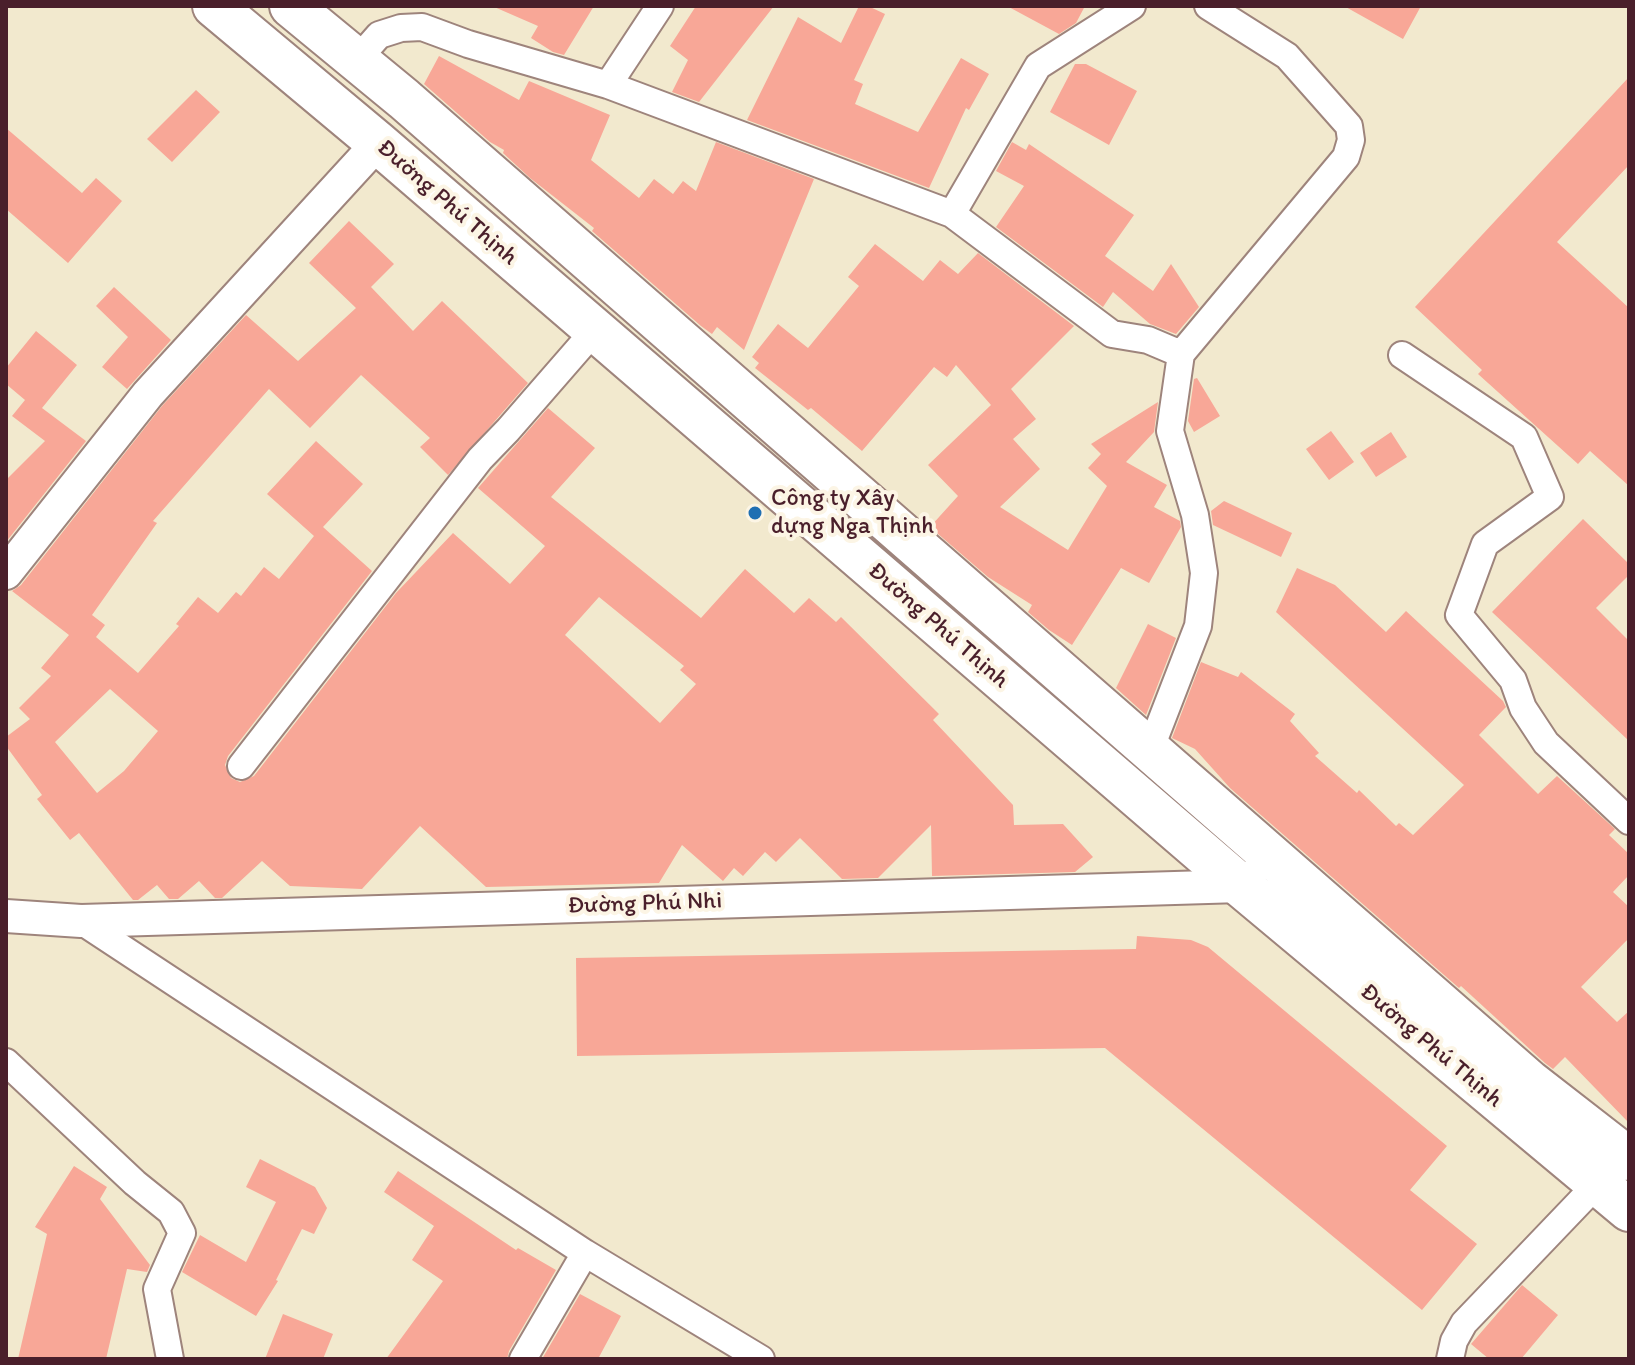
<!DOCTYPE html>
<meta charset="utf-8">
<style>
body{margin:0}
#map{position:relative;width:1635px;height:1365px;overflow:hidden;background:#f2e9ce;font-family:Itim,sans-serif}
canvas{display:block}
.frame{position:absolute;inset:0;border:8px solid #4a1f2b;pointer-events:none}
</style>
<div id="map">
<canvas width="1635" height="1365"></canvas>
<div class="frame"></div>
</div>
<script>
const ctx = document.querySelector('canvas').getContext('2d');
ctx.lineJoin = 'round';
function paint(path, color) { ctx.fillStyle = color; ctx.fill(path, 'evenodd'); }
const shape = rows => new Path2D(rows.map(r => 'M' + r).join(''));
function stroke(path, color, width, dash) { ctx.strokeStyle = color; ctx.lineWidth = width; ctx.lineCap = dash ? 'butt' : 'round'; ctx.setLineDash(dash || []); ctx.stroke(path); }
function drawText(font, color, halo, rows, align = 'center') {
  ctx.font = font + ' Itim,sans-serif'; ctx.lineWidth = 8; ctx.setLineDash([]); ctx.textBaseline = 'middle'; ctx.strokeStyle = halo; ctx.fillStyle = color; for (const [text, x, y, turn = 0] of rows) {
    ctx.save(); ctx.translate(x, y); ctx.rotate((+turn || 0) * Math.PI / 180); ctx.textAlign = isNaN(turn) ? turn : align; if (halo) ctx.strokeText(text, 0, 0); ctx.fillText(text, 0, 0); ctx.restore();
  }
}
paint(shape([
 [492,6,594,6,564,55,553,52,531,38,538,26],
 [696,6,774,6,699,102,672,92,688,60,670,46],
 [859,6,868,6,885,14,854,80,863,84,855,104,918,132,961,58,989,74,969,110,966,108,929,188,747,120,798,17,841,43],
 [1007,6,1085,6,1076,23,1059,34],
 [1344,6,1421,6,1403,39],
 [439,56,519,100,529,81,610,115,591,160,639,198,654,179,673,194,683,181,696,191,716,142,814,179,744,350,717,327,712,334,701,326,592,231,594,228,530,178,503,153,504,150,490,142,424,84],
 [1075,64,1086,64,1137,91,1109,145,1050,112],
 [1629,77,1629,165,1557,242,1629,308,1629,486,1590,451,1578,464,1478,374,1482,370,1415,307],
 [196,90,220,112,172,162,147,139],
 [6,128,82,193,96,178,122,201,68,263,6,209],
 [1012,142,1026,150,1029,144,1134,215,1105,256,1153,291,1171,264,1199,307,1176,334,1150,324,1113,292,1103,307,996,227,1024,186,996,171],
 [349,221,394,264,371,287,413,331,442,301,528,383,448,475,420,447,430,438,361,375,310,428,269,389,153,521,157,523,92,615,105,625,96,637,138,673,179,626,176,624,198,597,218,613,236,592,241,596,264,567,279,579,314,536,267,494,316,441,363,484,323,527,372,571,228,756,225,765,231,778,240,782,254,776,396,593,453,533,510,584,545,546,478,488,548,408,595,448,551,497,701,618,745,569,794,613,809,598,836,622,841,617,939,714,933,720,1013,805,1014,825,1063,824,1093,857,1075,872,932,876,931,825,878,878,842,879,800,838,776,862,765,852,743,876,734,868,723,881,682,845,659,883,486,887,420,826,362,889,290,886,262,861,222,898,215,898,199,881,178,899,169,899,157,885,138,900,133,900,79,833,70,840,37,799,42,795,6,746,6,737,30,719,19,708,51,676,41,668,69,635,12,591,21,585,162,406,246,315,298,361,356,308,309,263],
 [599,597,684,666,680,670,696,684,660,723,565,635],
 [110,689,158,731,124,771,97,793,55,742],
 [875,244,923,281,940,260,958,274,978,253,1074,326,1011,389,1036,419,1013,439,1040,469,1000,507,1068,550,1107,486,1088,468,1101,454,1091,444,1158,402,1154,432,1126,462,1167,485,1154,507,1180,521,1181,527,1149,583,1121,568,1072,645,1049,630,1028,612,1032,605,988,577,930,527,958,496,928,465,991,405,956,365,947,377,934,367,862,451,811,408,808,410,755,368,759,363,752,357,778,324,808,348,859,286,848,277],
 [114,287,171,340,127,389,102,367,128,337,96,306],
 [36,331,77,365,42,408,86,441,6,542,6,480,45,441,12,416,25,400,6,384,6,368],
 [1197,378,1220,416,1194,432,1188,421,1194,379],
 [1331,431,1354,462,1329,480,1306,449],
 [1391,432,1407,457,1376,477,1360,453],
 [1224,501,1292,533,1281,557,1213,525,1211,511],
 [1583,519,1629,564,1629,575,1596,608,1629,641,1629,741,1492,612],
 [1297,568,1335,585,1386,632,1406,611,1503,701,1506,707,1479,735,1538,794,1557,776,1615,829,1609,835,1629,854,1629,875,1613,892,1629,907,1629,938,1581,987,1617,1022,1629,1011,1629,1123,1565,1057,1553,1069,1545,1063,1461,986,1459,988,1230,788,1195,749,1172,738,1201,662,1238,677,1241,672,1295,714,1290,721,1319,753,1315,756,1357,793,1359,790,1396,826,1399,823,1413,835,1464,785,1276,612],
 [1148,624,1176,638,1146,715,1116,688],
 [1137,936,1191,940,1208,947,1447,1146,1410,1190,1477,1244,1422,1310,1105,1048,577,1056,576,958,1136,949],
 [260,1159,315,1187,327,1208,314,1234,302,1229,276,1280,278,1281,256,1316,182,1272,200,1235,246,1262,276,1202,246,1187],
 [74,1166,107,1187,100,1199,150,1265,147,1272,127,1269,106,1359,18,1359,47,1234,35,1227],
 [398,1171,516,1250,518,1248,556,1270,509,1351,507,1359,386,1359,443,1281,412,1260,434,1226,384,1192],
 [1522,1285,1558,1315,1521,1359,1489,1359,1471,1344],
 [580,1294,621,1316,598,1359,542,1359],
 [283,1314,333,1334,323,1359,265,1359]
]), '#f8a797');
const minor = shape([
 [357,60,379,35,401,28,422,27,468,44,608,85,952,214,1112,334,1148,340,1181,354,1170,431,1195,515,1204,573,1198,626,1150,750],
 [608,85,660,6],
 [952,214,1038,66,1132,6],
 [1181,354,1346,157,1351,140,1349,126,1287,56,1208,6],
 [1402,355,1524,437,1550,497,1485,544,1459,615,1513,680,1523,708,1546,743,1629,821],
 [241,766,480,459,508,430,595,330],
 [81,921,585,1253,761,1359],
 [6,1062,135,1183,171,1212,182,1233,157,1289,170,1359],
 [523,1359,585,1253],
 [1450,1359,1454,1341,1464,1323,1597,1184]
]);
const tertiary = shape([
 [6,573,148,394,378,143],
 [6,916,81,921,1241,886,1250,877]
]);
const trunk = shape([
 [214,6,378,143,1241,886,1629,1210],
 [291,6,404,99,1530,1082,1629,1159]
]);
stroke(minor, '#9e847c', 30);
stroke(tertiary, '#9e847c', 36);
stroke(trunk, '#9e847c', 46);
stroke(minor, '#fff', 26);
stroke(tertiary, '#fff', 32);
stroke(trunk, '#fff', 42);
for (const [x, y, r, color] of [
 [755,513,8,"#1f6fb2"]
]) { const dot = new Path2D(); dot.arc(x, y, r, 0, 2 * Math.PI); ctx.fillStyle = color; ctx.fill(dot); stroke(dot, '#fcf5e5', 3); }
drawText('24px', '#4a1f2b', '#fcf5e5', [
 ["Đường Phú Thịnh",447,203,41],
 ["Đường Phú Thịnh",938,626,41],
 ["Đường Phú Nhi",645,904,-2],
 ["Đường Phú Thịnh",1431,1046,40]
]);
drawText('24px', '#4a1f2b', '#fcf5e5', [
 ["Công ty Xây",771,499],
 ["dựng Nga Thịnh",771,527]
], 'left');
</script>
